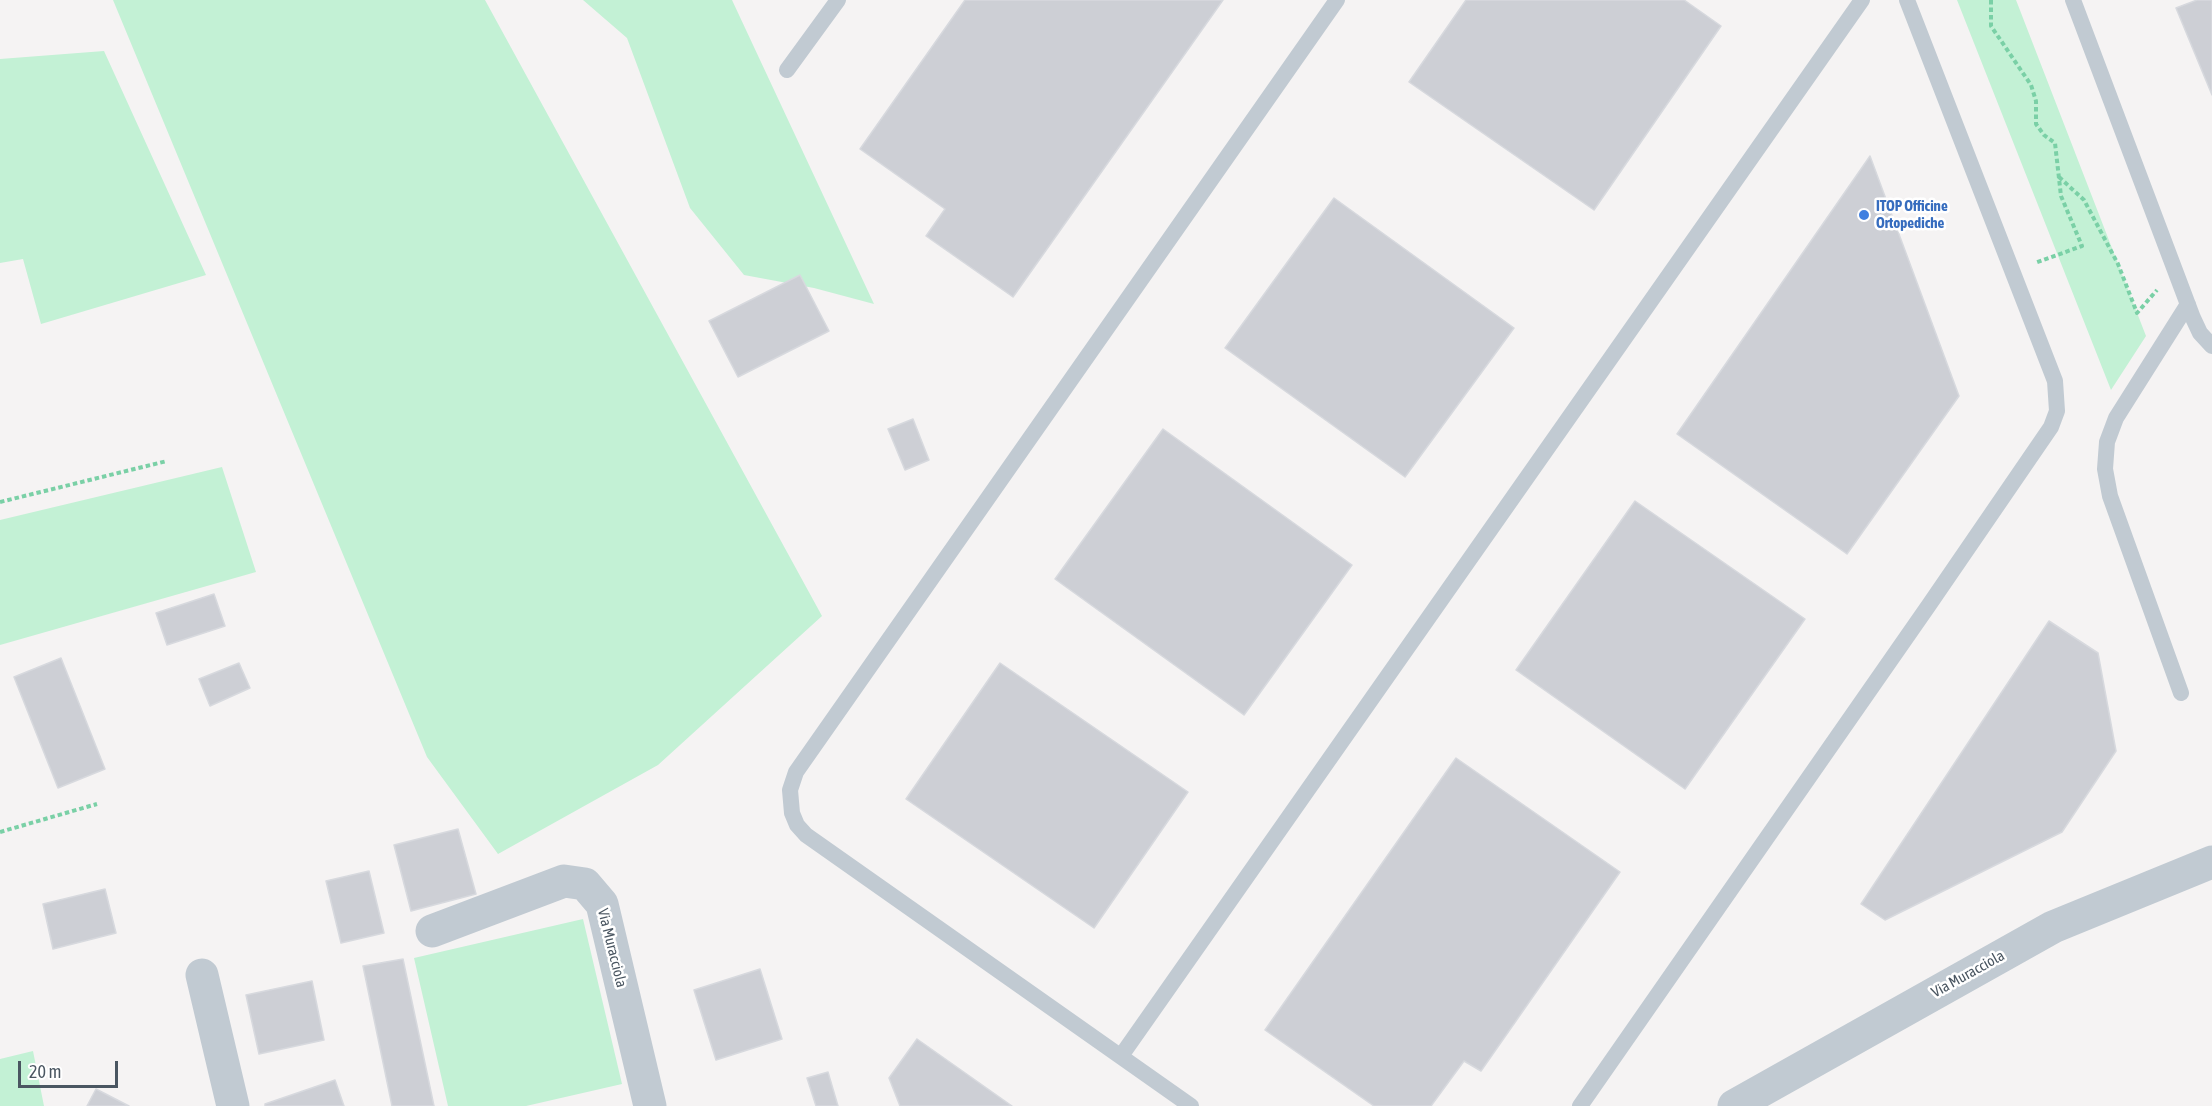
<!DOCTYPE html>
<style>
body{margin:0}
#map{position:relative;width:2212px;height:1106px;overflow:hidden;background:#f5f3f3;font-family:"Asap Condensed",sans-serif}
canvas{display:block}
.scale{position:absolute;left:18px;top:1061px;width:100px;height:27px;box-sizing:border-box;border:3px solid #4a5661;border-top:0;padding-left:8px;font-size:18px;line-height:21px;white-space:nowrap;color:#4a5661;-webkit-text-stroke:4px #fff;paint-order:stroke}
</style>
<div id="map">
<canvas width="2212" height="1106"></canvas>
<div class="scale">20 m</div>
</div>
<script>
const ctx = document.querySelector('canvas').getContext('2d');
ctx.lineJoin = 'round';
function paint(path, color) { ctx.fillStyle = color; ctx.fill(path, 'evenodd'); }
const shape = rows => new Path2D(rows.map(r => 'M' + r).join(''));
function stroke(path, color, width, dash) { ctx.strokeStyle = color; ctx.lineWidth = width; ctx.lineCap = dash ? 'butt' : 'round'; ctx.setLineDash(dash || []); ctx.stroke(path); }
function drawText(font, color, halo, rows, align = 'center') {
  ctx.font = font + ' "Asap Condensed",sans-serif'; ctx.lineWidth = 5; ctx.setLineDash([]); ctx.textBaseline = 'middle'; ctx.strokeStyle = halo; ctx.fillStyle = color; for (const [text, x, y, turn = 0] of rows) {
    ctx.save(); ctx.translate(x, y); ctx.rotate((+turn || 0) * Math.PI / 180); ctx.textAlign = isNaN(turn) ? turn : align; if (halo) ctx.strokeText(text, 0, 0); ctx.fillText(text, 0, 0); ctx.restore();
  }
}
paint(shape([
 [113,0,485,0,822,616,658,765,498,854,427,757],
 [583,0,732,0,874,304,814,288,744,275,690,208,627,38],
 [1957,0,2016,0,2146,336,2111,390],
 [104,51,206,275,41,324,23,259,0,263,0,59],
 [222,467,256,572,0,645,0,520],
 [583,919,622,1084,526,1106,448,1106,414,958],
 [33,1051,44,1106,0,1106,0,1059]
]), '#c3f1d5');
const building = shape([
 [965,0,1223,0,1013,297,926,236,945,209,860,149,965,0],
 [1466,0,1684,0,1721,26,1594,210,1409,82,1466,0],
 [2197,0,2212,0,2212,95,2176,8,2197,0],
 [1870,156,1959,396,1847,554,1677,434,1870,156],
 [1334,198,1514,328,1405,477,1225,348,1334,198],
 [800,275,829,331,738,377,709,321,800,275],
 [913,419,929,460,905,470,888,429,913,419],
 [1163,429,1352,565,1244,715,1055,579,1163,429],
 [1635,501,1805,619,1685,789,1516,670,1635,501],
 [214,594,225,626,167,645,156,613,214,594],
 [2049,621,2098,653,2116,751,2062,832,1885,920,1861,904,2049,621],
 [61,658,105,769,58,788,14,677,61,658],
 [239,663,250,688,210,706,199,679,239,663],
 [1000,663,1188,792,1094,928,906,799,1000,663],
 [1456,758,1620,872,1481,1071,1464,1061,1431,1106,1374,1106,1265,1030,1456,758],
 [458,829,476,894,411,911,394,845,458,829],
 [369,871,384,933,341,943,326,881,369,871],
 [105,889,116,933,53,949,43,904,105,889],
 [403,959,434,1106,392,1106,363,966,403,959],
 [760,969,782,1039,716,1060,694,990,760,969],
 [312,981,324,1040,259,1054,246,995,312,981],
 [917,1039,1012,1106,900,1106,889,1078,917,1039],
 [828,1072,838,1106,816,1106,807,1078,828,1072],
 [335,1080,344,1106,265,1106,265,1104,335,1080],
 [96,1089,129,1106,87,1106,96,1089]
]);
paint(building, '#cdcfd5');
stroke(building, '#d7d9de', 1.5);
stroke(shape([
 [1991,0,1991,26,2031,85,2036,101,2036,124,2044,135,2055,143,2061,196,2082,246,2035,263],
 [2059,177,2084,200,2118,264,2137,313,2157,290],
 [0,502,167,461],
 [0,832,97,804]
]), '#7ad0a6', 4, [4.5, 3]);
stroke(shape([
 [2073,0,2193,318,2200,333,2212,346],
 [787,70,838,0],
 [2181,693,2110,496,2105,469,2107,442,2116,418,2188,304],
 [1121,1056,1862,0],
 [1191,1106,806,835,797,825,792,813,790,790,796,772,1337,0],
 [1580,1106,1929,605,2051,427,2057,411,2055,381,1907,0]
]), '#c1cad2', 16);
stroke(shape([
 [432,931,564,881,585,884,602,904,650,1106],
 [202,975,233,1106],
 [1734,1106,2053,927,2212,862]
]), '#c1cad2', 33);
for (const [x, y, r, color] of [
 [1864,215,6,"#3f7fe0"]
]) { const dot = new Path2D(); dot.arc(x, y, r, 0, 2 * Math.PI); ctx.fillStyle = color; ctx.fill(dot); stroke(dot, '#fff', 2); }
drawText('bold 15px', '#366cbe', '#fff', [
 ["ITOP Officine",1876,206],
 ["Ortopediche",1876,223]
], 'left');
drawText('15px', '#4a5661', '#fff', [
 ["Via Muracciola",612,948,76],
 ["Via Muracciola",1968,974,-29]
]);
</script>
